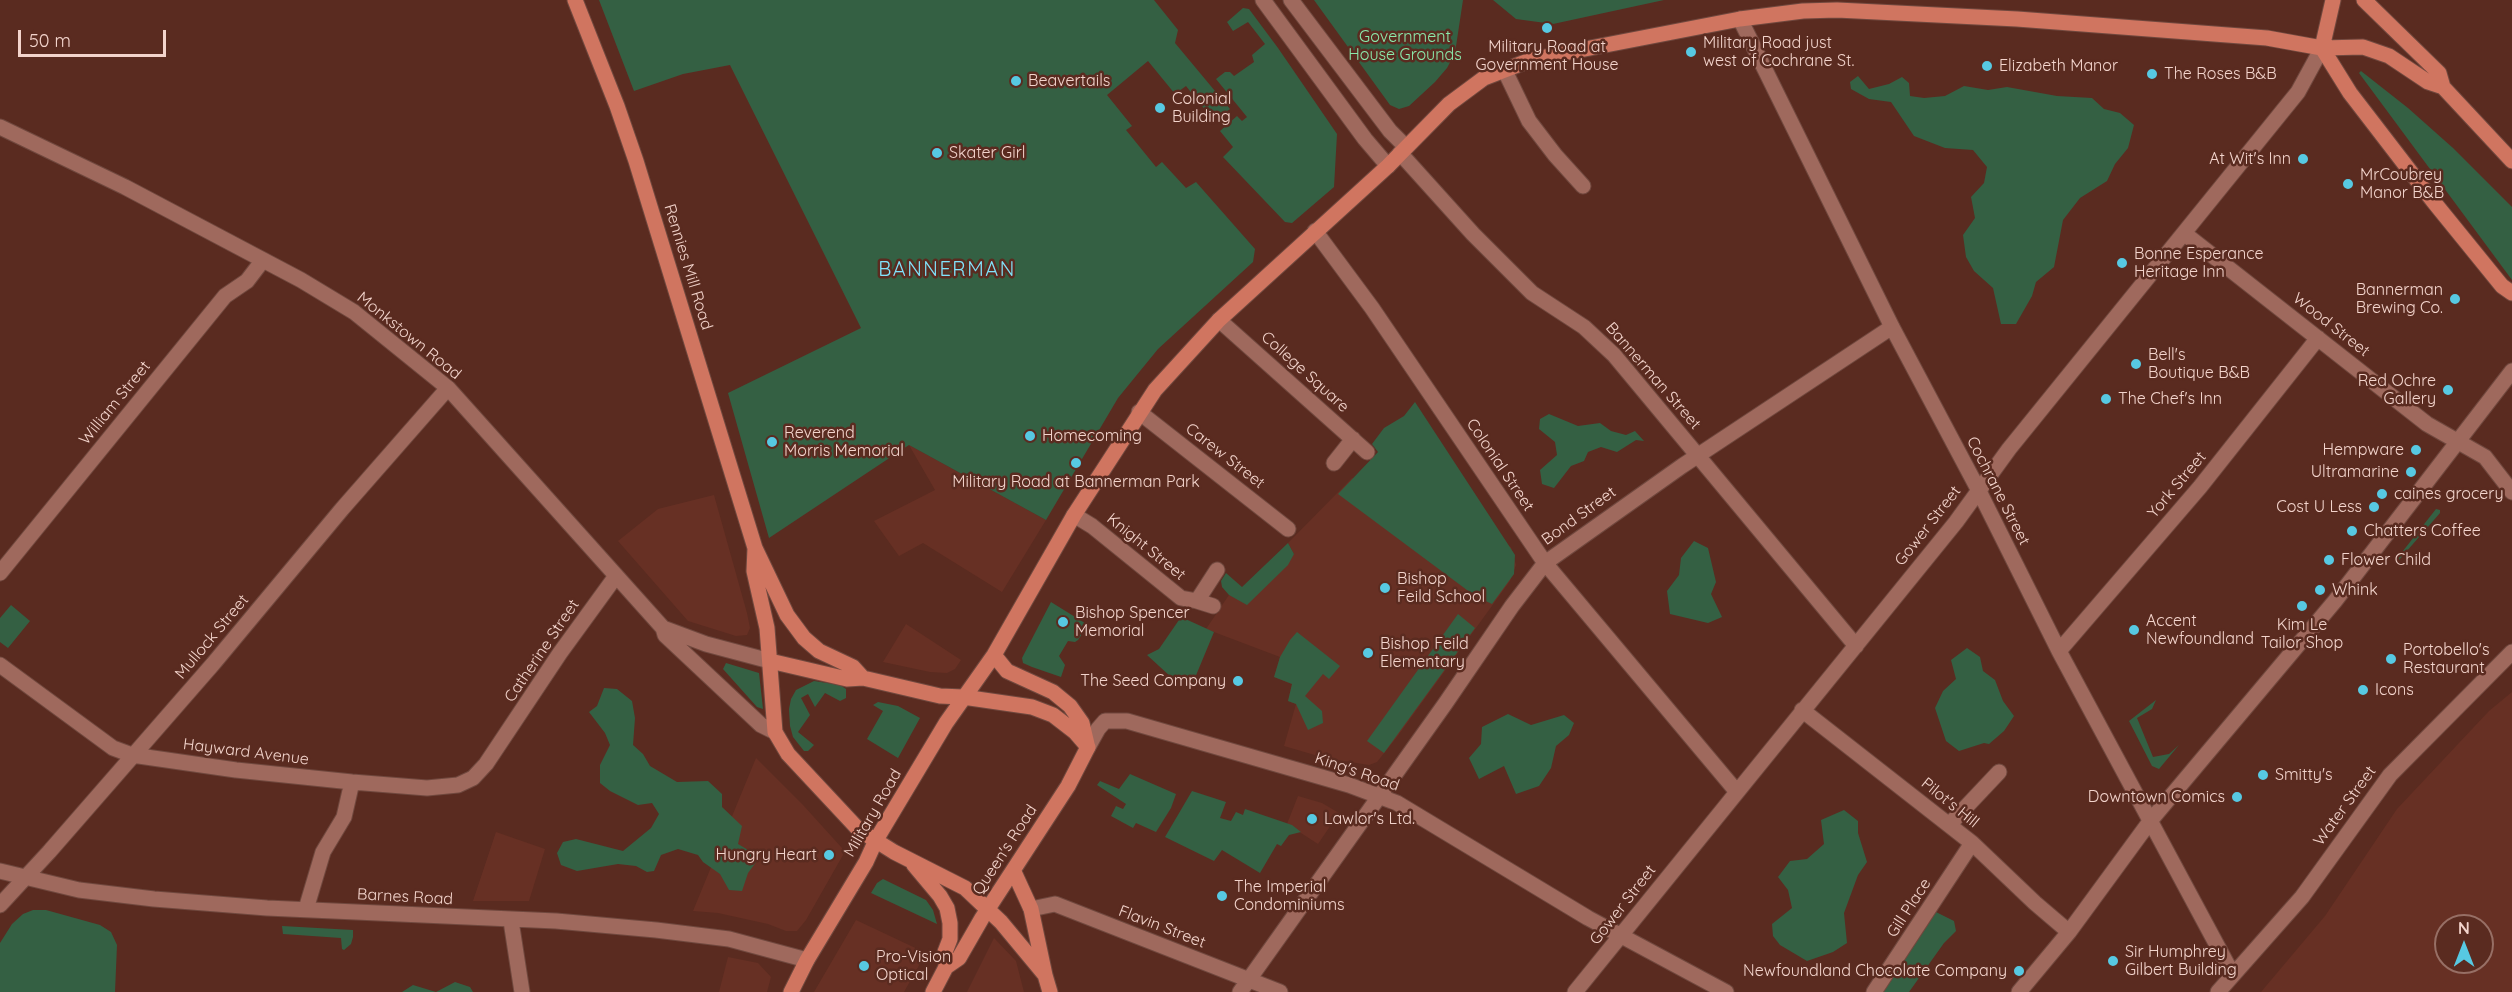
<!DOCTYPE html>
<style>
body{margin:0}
#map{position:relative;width:2512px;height:992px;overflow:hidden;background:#5a2b20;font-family:Quicksand,sans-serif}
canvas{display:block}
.north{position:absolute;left:2434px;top:914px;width:60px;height:60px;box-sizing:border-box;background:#5a2b20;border:2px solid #976f65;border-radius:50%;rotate:0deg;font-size:16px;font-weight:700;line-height:24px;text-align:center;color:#f3d4cc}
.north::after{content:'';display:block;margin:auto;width:21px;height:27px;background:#57c9e2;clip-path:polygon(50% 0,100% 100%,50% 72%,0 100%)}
.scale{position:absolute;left:18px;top:30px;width:148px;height:27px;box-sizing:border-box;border:3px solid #f3d4cc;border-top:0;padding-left:8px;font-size:18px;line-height:21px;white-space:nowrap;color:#f3d4cc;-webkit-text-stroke:4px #5a2b20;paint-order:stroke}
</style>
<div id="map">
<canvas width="2512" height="992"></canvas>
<div class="north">N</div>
<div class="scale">50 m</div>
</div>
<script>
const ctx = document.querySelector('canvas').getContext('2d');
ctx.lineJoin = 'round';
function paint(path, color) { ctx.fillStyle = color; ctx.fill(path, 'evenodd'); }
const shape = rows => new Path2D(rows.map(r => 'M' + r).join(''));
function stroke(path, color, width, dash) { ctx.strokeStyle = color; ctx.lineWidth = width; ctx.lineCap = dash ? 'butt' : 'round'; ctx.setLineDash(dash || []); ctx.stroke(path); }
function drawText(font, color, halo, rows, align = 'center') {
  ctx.font = font + ' Quicksand,sans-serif'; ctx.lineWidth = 5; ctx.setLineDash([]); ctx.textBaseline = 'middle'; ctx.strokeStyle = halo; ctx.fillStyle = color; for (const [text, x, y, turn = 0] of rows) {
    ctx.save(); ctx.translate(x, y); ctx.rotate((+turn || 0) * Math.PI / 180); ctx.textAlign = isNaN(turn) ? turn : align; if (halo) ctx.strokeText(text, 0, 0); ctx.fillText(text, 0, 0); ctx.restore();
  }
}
paint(shape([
 [909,445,1046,520,1002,592,923,543,899,556,874,521,935,490],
 [1352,478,1511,547,1516,565,1510,581,1397,737,1377,762,1369,765,1325,758,1284,746,1296,704,1288,701,1292,684,1274,677,1280,657,1206,629,1229,595,1235,598,1294,554,1288,543],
 [714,495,747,613,750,628,747,635,736,636,688,621,618,541,658,509],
 [906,624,961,660,955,669,947,673,930,672,883,662],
 [2512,692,2512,992,2261,992,2325,916,2397,809,2489,711],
 [2446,926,2482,926,2482,962,2446,962],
 [756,758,803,805,842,848,843,855,806,920,797,931,786,931,768,924,718,913,693,911],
 [1298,796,1322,803,1339,813,1318,844,1287,824],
 [496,832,545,849,529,901,473,901],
 [856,920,926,953,904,992,814,992],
 [994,938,1016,961,1024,992,967,992],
 [728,957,758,963,771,977,767,992,719,992]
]), '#673024');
paint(shape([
 [599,0,1154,0,1178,30,1175,43,1230,109,1214,121,1186,86,1175,94,1148,61,1107,95,1132,126,1126,130,1156,167,1162,162,1186,188,1196,182,1255,249,1253,262,1158,349,1118,398,1046,520,909,445,769,538,728,393,861,328,730,65,683,74,634,91],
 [1314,0,1463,0,1455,53,1447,68,1435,82,1409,106,1399,109,1390,105],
 [1493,0,1664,0,1553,24,1516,19],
 [1243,8,1249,9,1278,48,1337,134,1334,187,1292,223,1285,222,1223,157,1233,147,1220,131,1237,116,1242,121,1247,117,1216,79,1225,72,1230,72,1234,76,1254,62,1252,55,1265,44,1248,22,1233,31,1227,22],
 [2361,71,2408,108,2453,148,2512,207,2512,280,2359,73],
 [1858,76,1869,89,1889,84,1902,77,1909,83,1910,96,1924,98,1945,96,1964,86,1988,90,2007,87,2057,96,2092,98,2104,109,2120,113,2134,125,2128,148,2115,164,2107,181,2080,198,2063,220,2054,267,2036,282,2032,296,2016,324,2001,324,1993,288,1974,271,1966,257,1963,235,1975,218,1971,197,1984,183,1987,167,1973,150,1945,148,1914,136,1891,102,1869,99,1851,89,1850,82],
 [1415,402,1515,555,1514,574,1492,604,1475,596,1338,494,1378,452,1372,444,1384,428,1404,416],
 [1549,414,1578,426,1600,423,1611,431,1626,435,1635,431,1644,441,1636,440,1617,452,1601,447,1588,452,1584,461,1571,466,1554,488,1542,484,1540,470,1557,455,1555,442,1539,429,1540,419],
 [2436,509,2440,510,2440,513,2399,560,2399,556],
 [1694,541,1708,548,1716,582,1711,594,1722,617,1708,623,1670,614,1667,591,1679,575,1681,558],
 [1288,543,1294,554,1288,565,1247,605,1229,595,1222,587,1221,581,1226,573,1242,587],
 [1051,602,1088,625,1078,640,1075,642,1068,641,1059,656,1065,665,1061,677,1032,667,1023,663,1022,658],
 [11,605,30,621,8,648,0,642,0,618],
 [1458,614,1475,628,1384,753,1367,741],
 [1181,617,1214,632,1192,685,1171,677,1147,655,1159,649],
 [1297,632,1340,666,1329,679,1323,674,1305,696,1322,711,1323,723,1308,730,1296,704,1288,701,1292,684,1274,677,1280,657,1290,640],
 [1967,648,1980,657,1983,671,1995,680,2003,701,2014,716,2004,731,1989,744,1984,743,1959,751,1946,741,1935,708,1943,691,1956,679,1951,660],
 [726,663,759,673,763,709,757,707,723,669],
 [814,681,840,685,846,689,846,698,840,701,825,693,815,707,808,694,801,698,810,715,798,732,814,745,808,751,804,751,793,737,790,726,789,709,791,699,796,690],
 [604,688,617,689,632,701,635,718,633,745,643,754,650,766,677,782,708,781,722,794,722,807,742,826,738,844,760,857,748,873,742,891,729,890,720,874,703,862,698,855,678,849,661,855,654,871,647,872,636,866,618,864,577,871,561,865,557,853,563,842,576,839,623,851,651,828,659,814,652,803,638,805,610,791,600,783,600,765,610,745,605,733,589,712,597,706],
 [2156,700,2152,709,2137,718,2153,757,2169,754,2179,745,2159,769,2152,766,2129,721],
 [878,702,898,706,920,718,898,758,867,739,883,711,873,705],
 [1508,714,1531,725,1564,715,1574,723,1569,735,1556,746,1551,768,1539,786,1516,794,1504,766,1479,779,1469,758,1481,744,1482,727],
 [1130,774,1176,794,1171,808,1156,832,1136,823,1133,828,1111,816,1116,806,1123,809,1126,804,1097,785,1100,781,1119,789],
 [1192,791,1226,802,1220,818,1231,821,1236,812,1243,815,1245,809,1292,825,1301,832,1289,835,1281,846,1277,844,1260,873,1222,850,1214,861,1165,837],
 [1844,810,1858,821,1858,833,1867,862,1858,875,1844,913,1847,943,1833,952,1807,961,1780,945,1773,936,1772,924,1792,908,1788,890,1778,877,1790,861,1807,859,1824,844,1821,820],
 [883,879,926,900,933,910,937,924,871,893,877,883],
 [33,910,46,910,100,925,111,932,117,945,115,992,0,992,0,943,12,924,23,914],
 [1936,912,1954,921,1956,931,1944,943,1909,992,1883,992],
 [282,926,353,930,353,937,351,944,344,950,342,949,341,938,283,934],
 [455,982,470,987,473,992,402,992,413,985,436,992]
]), '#346043');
const minor = shape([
 [1263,0,1365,139,1388,166],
 [1291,0,1390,131,1406,147],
 [1740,19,1892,327,1978,489,2059,651,2233,975],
 [1504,69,1529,121,1555,155,1583,186],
 [0,127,125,187,301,280,354,312,448,388,663,628,665,635,761,725,775,732],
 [1400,153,1473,234,1532,293,1584,327,1614,355,1856,646],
 [1315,231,1372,308,1545,563,1737,792],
 [2185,234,2427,424,2485,457,2512,492],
 [1219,320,1367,452],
 [1139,412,1288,529],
 [1334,463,1353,439],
 [1074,515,1092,526,1181,598,1197,601,1217,570],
 [0,573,225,296,247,281,263,260],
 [1197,601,1213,606],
 [663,628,706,644,770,661],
 [2059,651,2200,487,2318,338],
 [0,665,113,748,132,755,236,770,352,782,427,788,458,785,473,778,486,764,560,653,616,576],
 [1802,710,1972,843,2035,903,2069,932],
 [1088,747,1098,729,1105,721,1127,721,1349,785,1397,803,1588,918,1726,992],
 [1949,825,1999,772],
 [0,871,79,890,154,899,267,908,556,921,656,930,729,939,807,960],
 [0,905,49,852,213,664,342,509,448,388],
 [306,909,323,852,344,817,352,782],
 [1031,909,1055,904,1280,992],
 [511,921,522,992],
 [1240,992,1445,704,1512,606,1545,563,1682,466,1892,327],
 [1575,992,1956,522,2009,449,2298,92,2322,48],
 [1874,992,1972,843],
 [2019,992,2069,932,2151,820,2335,601,2512,371],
 [2218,992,2302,897,2390,775,2512,652]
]);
const major = shape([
 [575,0,617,106,636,161,755,548,787,615,804,638,819,651,853,667,863,678,940,696,963,697,1032,707,1053,715,1075,732,1088,747],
 [2364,0,2439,73,2443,87],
 [2322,48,2350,93,2433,201,2502,286,2512,293],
 [2322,48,2333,0],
 [755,548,754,571,767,628,775,732,788,754,859,830,894,852,965,888,1001,922,1045,975],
 [994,655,1007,671,1053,692,1070,706,1082,723,1087,744],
 [770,661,847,679,863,678],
 [914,865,940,896,947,908,950,923,950,939,945,952,946,967,933,992],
 [1014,872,1031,909,1045,975,1050,992],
 [946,967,959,958,982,918,1068,786,1088,747],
 [791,992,807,960,866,862,876,840,946,723,994,655,1074,515,1155,390,1219,320,1388,166,1449,104,1484,78,1528,61,1554,55,1740,19,1803,11,1837,10,2017,19,2267,38,2322,48,2363,47,2389,56,2428,82,2443,87,2512,161]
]);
stroke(minor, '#70483e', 17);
stroke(major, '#70483e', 17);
stroke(minor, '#9f695d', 15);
stroke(major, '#d07560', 15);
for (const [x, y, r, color] of [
 [1547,28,6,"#57c9e2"],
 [1691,52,6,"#57c9e2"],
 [1987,66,6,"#57c9e2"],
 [2152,74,6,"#57c9e2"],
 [1016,81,6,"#57c9e2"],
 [1160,108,6,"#57c9e2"],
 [937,153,6,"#57c9e2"],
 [2303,159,6,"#57c9e2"],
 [2348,184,6,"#57c9e2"],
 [2122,263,6,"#57c9e2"],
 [2455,299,6,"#57c9e2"],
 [2136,364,6,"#57c9e2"],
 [2448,390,6,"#57c9e2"],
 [2106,399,6,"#57c9e2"],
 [1030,436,6,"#57c9e2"],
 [772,442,6,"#57c9e2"],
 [2416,450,6,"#57c9e2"],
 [1076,463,6,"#57c9e2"],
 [2411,472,6,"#57c9e2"],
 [2382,494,6,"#57c9e2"],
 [2374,507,6,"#57c9e2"],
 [2352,531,6,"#57c9e2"],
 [2329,560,6,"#57c9e2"],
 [1385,588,6,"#57c9e2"],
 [2320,590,6,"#57c9e2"],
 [2302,606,6,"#57c9e2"],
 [1063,622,6,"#57c9e2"],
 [2134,630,6,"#57c9e2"],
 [1368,653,6,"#57c9e2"],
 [2391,659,6,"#57c9e2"],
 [1238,681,6,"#57c9e2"],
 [2363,690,6,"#57c9e2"],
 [2263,775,6,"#57c9e2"],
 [2237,797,6,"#57c9e2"],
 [1312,819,6,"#57c9e2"],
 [829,855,6,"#57c9e2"],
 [1222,896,6,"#57c9e2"],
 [2113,961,6,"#57c9e2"],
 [864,966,6,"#57c9e2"],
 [2019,971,6,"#57c9e2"]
]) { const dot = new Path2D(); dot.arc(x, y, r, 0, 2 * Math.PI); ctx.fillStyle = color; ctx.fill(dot); stroke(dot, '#5a2b20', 2); }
drawText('16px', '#8beaac', '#5a2b20', [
 ["Government",1405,37],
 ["House Grounds",1405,55]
]);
drawText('16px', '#f3d4cc', '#5a2b20', [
 ["Military Road just",1703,43],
 ["west of Cochrane St.",1703,61],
 ["Military Road at",1547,47,"center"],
 ["Government House",1547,65,"center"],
 ["Elizabeth Manor",1999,66],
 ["The Roses B&B",2164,74],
 ["Beavertails",1028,81],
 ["Colonial",1172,99],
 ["Building",1172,117],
 ["Skater Girl",949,153],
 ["At Wit's Inn",2291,159,"right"],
 ["MrCoubrey",2360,175],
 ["Manor B&B",2360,193],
 ["Bonne Esperance",2134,254],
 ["Heritage Inn",2134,272],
 ["Bannerman",2443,290,"right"],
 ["Brewing Co.",2443,308,"right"],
 ["Bell's",2148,355],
 ["Boutique B&B",2148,373],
 ["Red Ochre",2436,381,"right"],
 ["Gallery",2436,399,"right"],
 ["The Chef's Inn",2118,399],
 ["Reverend",784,433],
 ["Morris Memorial",784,451],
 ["Homecoming",1042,436],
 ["Hempware",2404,450,"right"],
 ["Ultramarine",2399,472,"right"],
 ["Military Road at Bannerman Park",1076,482,"center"],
 ["caines grocery",2394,494],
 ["Cost U Less",2362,507,"right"],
 ["Chatters Coffee",2364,531],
 ["Flower Child",2341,560],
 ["Bishop",1397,579],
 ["Feild School",1397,597],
 ["Whink",2332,590],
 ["Bishop Spencer",1075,613],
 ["Memorial",1075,631],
 ["Accent",2146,621],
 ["Newfoundland",2146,639],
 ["Kim Le",2302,625,"center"],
 ["Tailor Shop",2302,643,"center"],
 ["Bishop Feild",1380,644],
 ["Elementary",1380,662],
 ["Portobello's",2403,650],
 ["Restaurant",2403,668],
 ["The Seed Company",1226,681,"right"],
 ["Icons",2375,690],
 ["Smitty's",2275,775],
 ["Downtown Comics",2225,797,"right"],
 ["Lawlor's Ltd.",1324,819],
 ["Hungry Heart",817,855,"right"],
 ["The Imperial",1234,887],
 ["Condominiums",1234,905],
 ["Sir Humphrey",2125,952],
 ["Gilbert Building",2125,970],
 ["Pro-Vision",876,957],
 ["Optical",876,975],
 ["Newfoundland Chocolate Company",2007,971,"right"]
], 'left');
drawText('16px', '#f3d4cc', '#5a2b20', [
 ["Rennies Mill Road",688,267,73],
 ["Wood Street",2331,325,38],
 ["Monkstown Road",409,336,39],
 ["College Square",1305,372,42],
 ["Bannerman Street",1653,376,49],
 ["William Street",115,403,-51],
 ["Carew Street",1225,456,38],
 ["Colonial Street",1500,465,56],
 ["York Street",2177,485,-50],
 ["Cochrane Street",1998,491,63],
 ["Bond Street",1579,516,-36],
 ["Gower Street",1928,526,-52],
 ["Knight Street",1146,547,39],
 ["Mullock Street",212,637,-50],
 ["Catherine Street",542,651,-56],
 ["Hayward Avenue",246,752,7],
 ["King's Road",1357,772,19],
 ["Pilot's Hill",1950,803,39],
 ["Water Street",2345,806,-54],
 ["Military Road",873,813,-60],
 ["Queen's Road",1005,850,-57],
 ["Barnes Road",405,897,3],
 ["Gower Street",1623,905,-52],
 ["Gill Place",1909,908,-57],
 ["Flavin Street",1162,927,21]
]);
ctx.letterSpacing = '1.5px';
drawText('20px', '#80e5fc', '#5a2b20', [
 ["BANNERMAN",947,270]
]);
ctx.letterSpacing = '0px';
</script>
